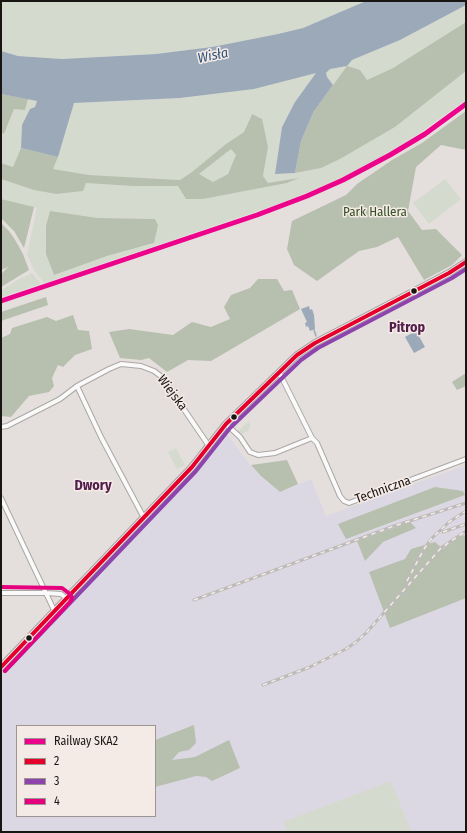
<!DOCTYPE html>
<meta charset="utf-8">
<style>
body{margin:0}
#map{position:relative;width:467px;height:833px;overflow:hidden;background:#e4dfdc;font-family:"Fira Sans Condensed",sans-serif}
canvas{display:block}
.frame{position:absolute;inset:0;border:2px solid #191513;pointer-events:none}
.legend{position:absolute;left:16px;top:725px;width:140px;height:92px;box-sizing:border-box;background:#f5ebe6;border:1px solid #9d9592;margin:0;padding:5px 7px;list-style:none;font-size:12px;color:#191513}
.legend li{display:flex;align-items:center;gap:8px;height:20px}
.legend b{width:20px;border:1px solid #9d9592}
</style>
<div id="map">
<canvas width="467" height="833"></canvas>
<div class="frame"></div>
<ul class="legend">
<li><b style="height:5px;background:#ed028c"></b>Railway SKA2</li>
<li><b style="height:5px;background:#e4002b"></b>2</li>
<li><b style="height:5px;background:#8e44ad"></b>3</li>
<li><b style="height:5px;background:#e5007d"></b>4</li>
</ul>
</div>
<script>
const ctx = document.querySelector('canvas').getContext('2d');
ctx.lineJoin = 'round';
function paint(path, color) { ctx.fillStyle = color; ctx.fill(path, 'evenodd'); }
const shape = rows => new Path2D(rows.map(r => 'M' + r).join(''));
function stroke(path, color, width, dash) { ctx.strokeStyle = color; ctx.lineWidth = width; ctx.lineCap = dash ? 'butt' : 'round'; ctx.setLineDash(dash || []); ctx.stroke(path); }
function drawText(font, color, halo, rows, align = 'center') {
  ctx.font = font + ' "Fira Sans Condensed",sans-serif'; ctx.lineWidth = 3; ctx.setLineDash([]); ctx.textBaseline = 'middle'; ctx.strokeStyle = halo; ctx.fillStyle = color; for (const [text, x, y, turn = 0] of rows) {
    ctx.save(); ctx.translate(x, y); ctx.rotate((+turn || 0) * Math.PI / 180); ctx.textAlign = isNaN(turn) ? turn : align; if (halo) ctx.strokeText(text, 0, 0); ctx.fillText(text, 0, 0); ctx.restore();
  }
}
paint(shape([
 [228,435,250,465,261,476,280,492,311,479,326,516,466,465,466,832,1,832,1,675,165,504,193,474,196,474,199,472,199,468,221,438],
 [17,726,155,726,155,816,17,816]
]), '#dcd8e3');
paint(shape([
 [1,1,366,1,303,28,278,34,212,47,156,54,62,59,18,56,1,51],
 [466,5,466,22,393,68,367,80,347,66,333,85,326,77,326,74,330,69,347,66,352,60,400,40],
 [466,71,466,100,421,132,388,153,353,172,326,185,279,204,44,283,34,270,27,254,37,208,1,199,1,179,34,190,56,194,86,183,132,186,178,186,186,199,203,199,287,183,297,179,268,183,263,176,268,147,251,114,244,132,226,144,192,172,180,180,89,175,53,169,58,157,74,103,180,98,254,89,317,72,295,102,282,127,275,174,295,173,320,168,340,159,395,127],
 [50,211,98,218,155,219,153,244,107,256,54,275,46,254],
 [28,99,37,101,35,107,22,125,21,148,13,167,1,163,1,132,4,134,14,109,25,109],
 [231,149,236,155,228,174,213,182,199,174],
 [445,179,461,199,429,224,413,203],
 [32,273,41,284,1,297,1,291,17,280],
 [249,421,250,426,248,431,242,434,237,432],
 [176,448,185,465,177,469,168,452],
 [391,781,411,832,287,832,283,822]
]), '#d5dace');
paint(shape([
 [466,22,466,71,395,127,340,159,321,168,295,173,301,141,314,111,347,66,360,70,367,80,393,68],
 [1,94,28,99,25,110,14,109,4,134,1,132],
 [466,111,466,150,441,145,416,167,408,211,422,230,436,229,462,255,452,265,424,280,398,237,377,247,359,251,317,281,294,265,287,249,292,221,346,195,357,184,392,160,422,143],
 [252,114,262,119,268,147,263,176,268,183,299,178,287,183,203,199,186,199,178,186,132,186,86,183,83,191,56,194,34,190,1,179,1,163,13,167,21,148,58,157,53,169,89,175,180,180,192,172,226,144,244,132],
 [231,149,236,155,228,174,213,182,199,174],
 [1,199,34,207,24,248,14,231,1,218],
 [50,211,98,218,155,219,158,225,154,243,107,256,54,275,46,254,46,226],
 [2,224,9,231,14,238,23,254,29,270,1,287,1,274,8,267,1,270,1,225],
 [258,279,277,279,284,291,292,290,300,309,211,361,188,360,167,372,149,358,141,360,120,358,109,332,129,329,173,335,192,322,211,327,230,319,224,307,231,295,250,288],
 [46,297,48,305,1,321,1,312],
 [73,315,78,330,89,331,92,349,75,355,63,367,58,365,52,378,54,386,49,392,29,396,11,417,1,416,1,338,10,334,12,328,47,317,56,321],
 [466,373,466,386,457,390,452,382],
 [287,460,298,484,280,492,261,476,251,465],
 [435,487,463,491,465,495,346,539,338,524],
 [410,522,416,528,383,542,365,561,357,541],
 [466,535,466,598,390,628,369,572,405,559,411,549,435,542,443,549,460,536],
 [194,725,196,743,189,750,179,752,172,760,195,757,229,740,240,768,212,781,206,777,196,776,155,787,155,740]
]), '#b7bfae');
paint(shape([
 [366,1,466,1,466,5,400,40,352,60,347,66,330,69,326,73,327,77,333,85,314,111,301,141,295,173,275,174,282,127,295,102,316,73,254,89,180,98,74,103,58,157,21,148,22,125,30,109,35,107,37,101,1,94,1,51,18,56,62,59,156,54,212,47,278,34,303,28],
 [309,306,310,310,312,309,314,315,315,329,310,331,308,326,306,327,305,323,307,322,301,309],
 [416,331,425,347,414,353,405,337]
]), '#9ba9b9');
stroke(shape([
 [314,330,316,336]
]), '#9ba9b9', 1.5);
const minor = shape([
 [279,372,312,438],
 [77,386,101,437,144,518],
 [226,424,240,437,250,452,258,455,275,453,312,438,317,443,340,496,344,501,349,503,466,459],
 [1,427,7,426,60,399,77,386,109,369,121,364,141,366,154,371,162,377,209,446],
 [1,498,54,610],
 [1,593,46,593,61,594,66,598]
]);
const tertiary = shape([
 [1,667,192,467,226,424,297,355,315,343,449,273,466,262]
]);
stroke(minor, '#aba7a5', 6);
stroke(tertiary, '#aba7a5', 8);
stroke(minor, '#fbfafa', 4);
stroke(tertiary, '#fbfafa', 5.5);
const rail = shape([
 [443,532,466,524],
 [407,581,424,549,431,539,449,522,466,511],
 [194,600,394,526,466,503],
 [263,685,310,667,346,649,356,642,366,633,441,548,466,531]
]);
stroke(rail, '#bdbbba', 3);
stroke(rail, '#f5ebe6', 1.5, [4.5]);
stroke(shape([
 [1,667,192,467,226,424,297,355,315,343,449,273,466,262]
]), '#e4002b', 4);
stroke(shape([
 [5,671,196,471,230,428,301,360,318,348,452,278,466,269]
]), '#8e44ad', 4);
stroke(shape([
 [1,587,62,588,70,594,72,598,70,602,5,671]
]), '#e5007d', 4);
stroke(shape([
 [1,301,257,215,307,196,343,180,390,155,425,134,466,104]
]), '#ed028c', 5);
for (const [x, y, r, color] of [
 [414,291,3.5,"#191513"],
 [234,417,3.5,"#191513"],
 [29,638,3.5,"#191513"]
]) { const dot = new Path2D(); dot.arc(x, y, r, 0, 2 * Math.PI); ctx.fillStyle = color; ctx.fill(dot); stroke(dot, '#f5ebe6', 1.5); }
drawText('13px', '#365025', '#f5ebe6', [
 ["Park Hallera",375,212]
]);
drawText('13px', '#191513', '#f5ebe6', [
 ["Wiejska",172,393,53],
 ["Techniczna",383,490,-20]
]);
drawText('italic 14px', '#2e5277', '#f5ebe6', [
 ["Wisła",213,56,-12]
]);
drawText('bold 14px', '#511d4b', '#f5ebe6', [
 ["Pitrop",407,328],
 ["Dwory",93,486]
]);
</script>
